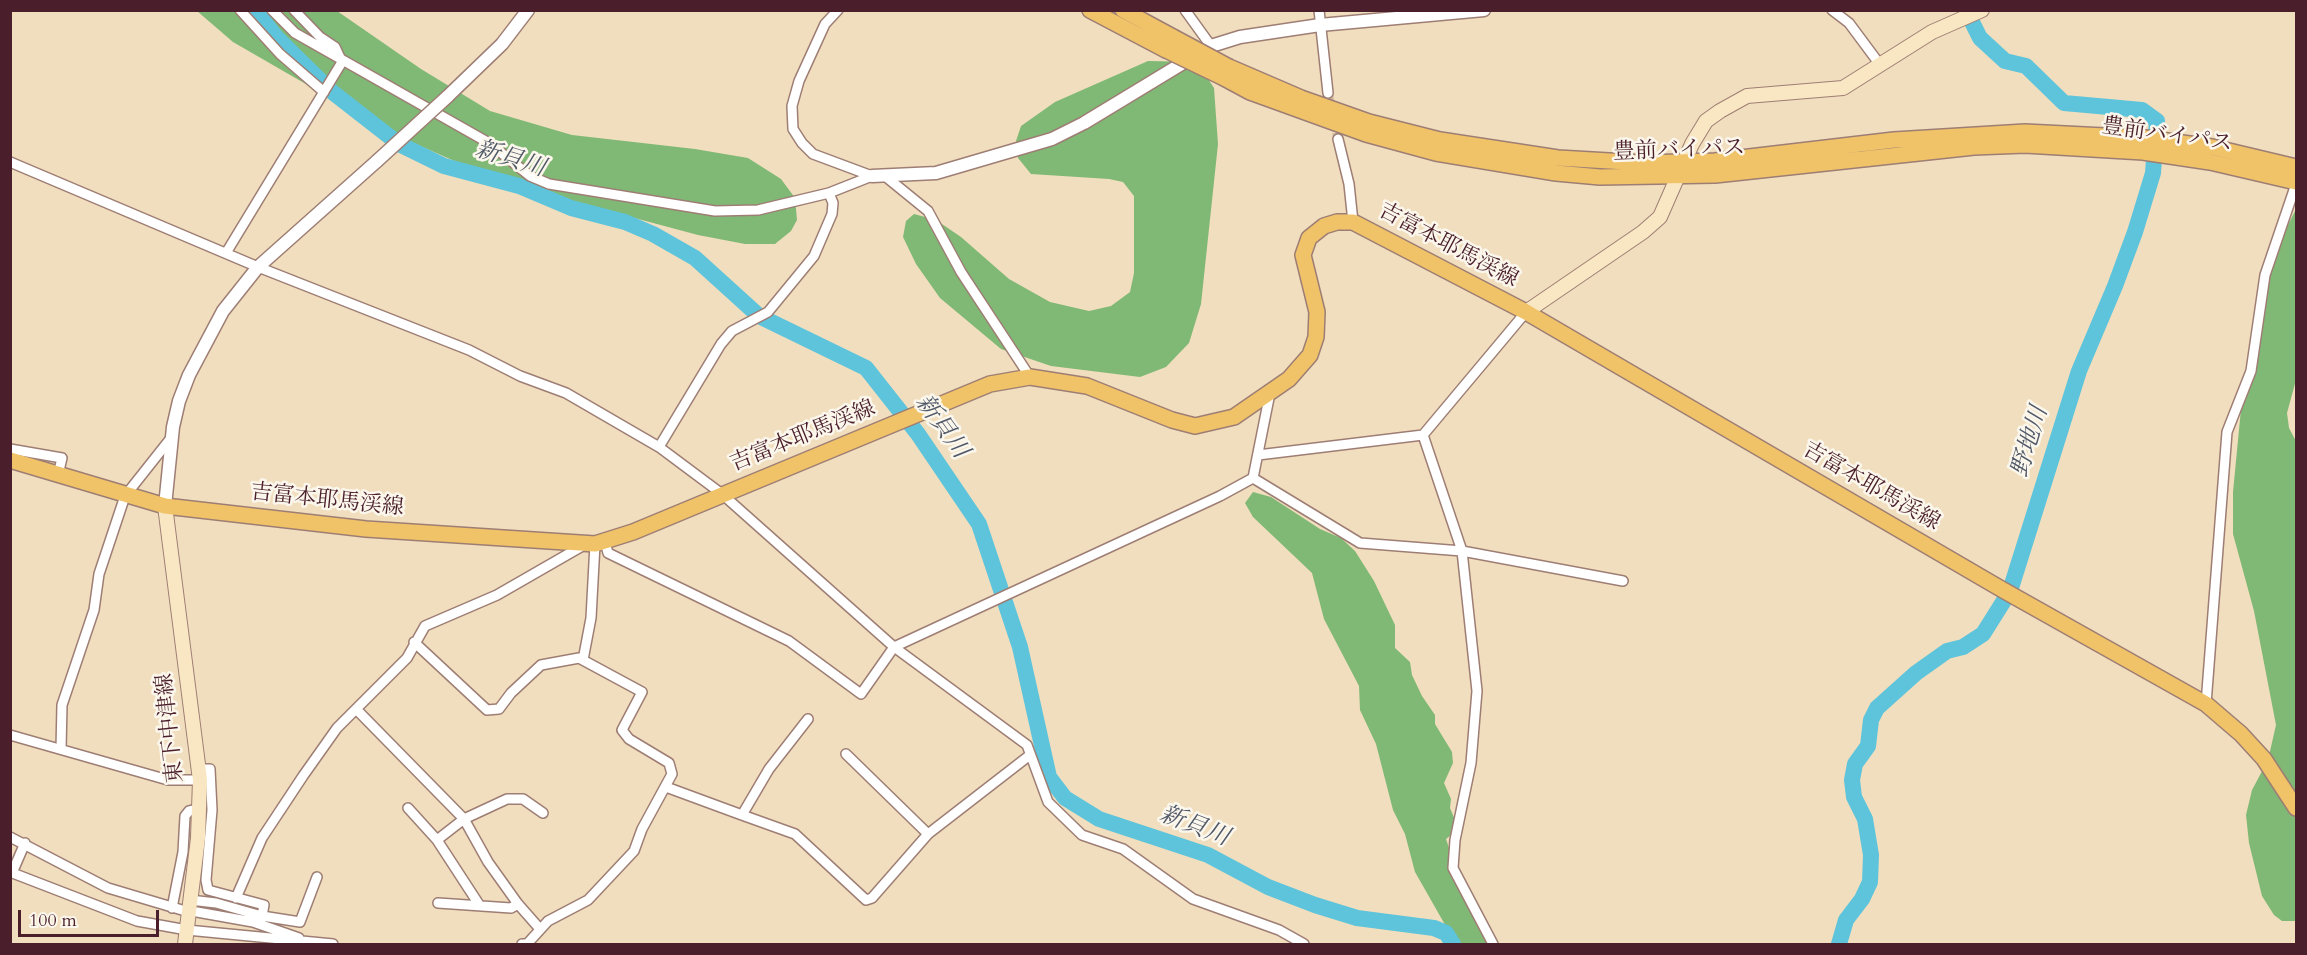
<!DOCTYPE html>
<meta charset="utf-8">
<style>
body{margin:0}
#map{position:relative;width:2307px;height:955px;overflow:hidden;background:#f1debe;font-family:Cardo,serif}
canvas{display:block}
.frame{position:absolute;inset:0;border:12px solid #4a1f2b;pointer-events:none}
.scale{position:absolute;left:18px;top:910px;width:141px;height:27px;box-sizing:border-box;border:3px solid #4a1f2b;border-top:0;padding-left:8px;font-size:18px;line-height:21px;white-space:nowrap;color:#4a1f2b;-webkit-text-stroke:4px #fbf7ec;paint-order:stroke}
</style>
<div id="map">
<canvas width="2307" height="955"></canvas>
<div class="frame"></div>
<div class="scale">100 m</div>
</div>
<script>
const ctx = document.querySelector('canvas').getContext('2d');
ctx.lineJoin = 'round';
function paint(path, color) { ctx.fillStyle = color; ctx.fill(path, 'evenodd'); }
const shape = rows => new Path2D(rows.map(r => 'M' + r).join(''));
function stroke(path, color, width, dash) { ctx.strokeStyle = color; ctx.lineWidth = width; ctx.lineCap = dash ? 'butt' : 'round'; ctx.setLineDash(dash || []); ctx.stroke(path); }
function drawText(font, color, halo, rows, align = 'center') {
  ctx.font = font + ' Cardo,"Noto Serif JP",serif'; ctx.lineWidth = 5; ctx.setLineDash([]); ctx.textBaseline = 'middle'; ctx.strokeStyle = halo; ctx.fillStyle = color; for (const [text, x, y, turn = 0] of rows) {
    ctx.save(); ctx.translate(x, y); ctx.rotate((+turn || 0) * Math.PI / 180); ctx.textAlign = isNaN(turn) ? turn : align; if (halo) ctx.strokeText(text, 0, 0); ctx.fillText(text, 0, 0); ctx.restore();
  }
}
paint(shape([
 [197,11,337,11,421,69,490,111,572,135,695,149,748,158,781,179,795,198,797,220,791,231,775,244,745,244,698,235,504,183,389,132,233,42],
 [1148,61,1197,62,1214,88,1218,144,1201,304,1189,343,1166,367,1140,377,1051,366,1001,349,940,298,916,264,903,237,906,221,914,214,936,220,961,237,1009,279,1050,302,1089,311,1111,306,1130,292,1134,273,1134,196,1123,182,1109,179,1031,174,1018,158,1016,141,1021,126,1055,102],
 [2296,209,2296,380,2287,413,2289,428,2296,441,2296,921,2282,921,2274,915,2262,896,2249,843,2246,815,2252,790,2268,760,2276,725,2254,611,2233,534,2233,492,2241,409,2261,297,2279,243],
 [1253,492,1271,497,1320,529,1341,538,1355,551,1374,581,1395,625,1395,648,1410,662,1412,675,1422,696,1435,715,1435,724,1452,752,1453,763,1444,783,1451,799,1450,808,1455,820,1455,832,1446,839,1456,869,1455,883,1495,944,1456,944,1415,872,1405,834,1393,810,1376,744,1360,710,1359,686,1324,619,1312,573,1253,517,1245,503]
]), '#80b875');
stroke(shape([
 [255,10,276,37,331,91,399,144,444,166,519,186,571,208,625,222,653,234,695,258,759,316,866,368,918,434,979,524,1020,647,1049,777,1065,798,1099,819,1208,855,1268,887,1315,905,1357,918,1434,928,1446,933,1453,944],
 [1839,944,1846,920,1862,899,1870,882,1871,855,1865,819,1854,797,1852,780,1855,764,1868,746,1871,720,1877,708,1916,673,1947,651,1963,647,1983,634,2010,591,2079,371,2115,286,2135,232,2153,173,2157,121,2142,110,2064,103,2026,66,2005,61,1980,38,1966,10]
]), '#5ec4db', 16);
stroke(shape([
 [1328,93,1338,139]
]), '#d0b8a1', 9, [9, 4.5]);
const minor = shape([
 [240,10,280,54,324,92],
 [272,10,295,33,489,143,530,176,549,184,715,211,758,210,829,193,872,176],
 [294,10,320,37,335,47,341,60],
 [838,10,825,24,799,81,792,106,793,129,802,143,813,154,872,176],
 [1185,10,1211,46],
 [1319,10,1328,93],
 [1832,10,1849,23,1881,66],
 [1338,139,1349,184,1353,222],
 [10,162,258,267,469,350,520,376,566,393,659,447,722,494,894,647,1027,745,1048,802,1082,835,1123,849,1193,899,1279,930,1304,944],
 [885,176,928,211,961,272,1030,377],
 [226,253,342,62],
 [1423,435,1462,551,1477,691,1471,763,1455,840,1453,868,1493,944],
 [659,447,721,344,732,331,768,312,814,256,832,214,833,203,829,193],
 [10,449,62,458,58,475],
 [1258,455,1423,435,1526,312],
 [1253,478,1360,543,1462,551,1623,581],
 [605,542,608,553,789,641,861,694,894,647,1220,496,1253,478,1270,393],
 [414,642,487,710,499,709,511,693,541,665,579,658,642,692,622,730,629,739,669,763,672,774,642,829,634,851,588,900,548,921,527,944,522,944],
 [583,660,591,618,595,544],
 [2206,704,2227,432,2251,371,2265,275,2296,184],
 [356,709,464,819,488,862,518,904,540,929],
 [10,735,168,780,200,780],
 [61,749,62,705,94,610,99,574,125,496,171,438],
 [846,754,928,834],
 [199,769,210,769,212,810,206,880,208,890,264,905,262,916,300,922,317,877],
 [666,787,742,815,769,769,808,719],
 [408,808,437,840,464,819,507,799,523,799,543,813],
 [742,815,795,834,866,900,872,898,928,834,1030,755],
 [10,837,108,888,182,910],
 [437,840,480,906],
 [10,872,137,921,187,930,333,944],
 [12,873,25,843],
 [236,898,262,838,303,776,337,728,407,658,425,626,497,595,584,545],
 [190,900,216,903,262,916,260,922],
 [438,903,511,908,518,904],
 [172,908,183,852,185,816,189,811,199,809],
 [197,912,253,922,299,938]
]);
const tertiary = shape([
 [447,97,502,44,528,10],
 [872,176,936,173,1052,139,1084,123,1211,46,1240,37,1320,25,1484,10],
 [165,506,173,427,179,401,189,375,223,311,258,267,377,161]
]);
const secondary = shape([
 [1526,312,1643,232,1660,217,1692,144,1706,121,1720,111,1747,96,1843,88,1932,32,1982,10],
 [165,506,200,780,198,838,185,944]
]);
const primary = shape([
 [10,460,165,506,366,529,595,544,633,532,990,384,1030,377,1087,386,1172,420,1195,426,1234,417,1289,379,1310,355,1316,337,1317,312,1303,255,1309,238,1324,226,1337,222,1353,222,1526,312,2003,590,2206,704,2241,734,2264,759,2296,808]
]);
const trunk = shape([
 [1090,10,1166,50],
 [1123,10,1173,37],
 [1229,67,1301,98,1369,122,1440,140,1558,158,1644,163,1715,161,1894,140,2025,132,2145,138,2212,147,2296,167],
 [1224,78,1250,92,1366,134,1436,153,1556,173,1600,177,1715,175,1974,147,2025,145,2143,152,2210,162,2296,182]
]);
stroke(minor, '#9e7e74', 12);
stroke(tertiary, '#9e7e74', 15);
stroke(secondary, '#9e7e74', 16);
stroke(primary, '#9e7e74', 18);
stroke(trunk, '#9e7e74', 18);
stroke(minor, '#fff', 9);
stroke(tertiary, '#fff', 12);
stroke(secondary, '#f9e7c3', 14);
stroke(primary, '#f0c369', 15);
stroke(trunk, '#f0c369', 15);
const tertiaryBridge = shape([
 [377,161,447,97]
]);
const trunkBridge = shape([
 [1173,37,1229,67],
 [1166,50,1224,78]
]);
stroke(tertiaryBridge, '#9e7e74', 15, []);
stroke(trunkBridge, '#9e7e74', 18, []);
stroke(tertiaryBridge, '#fff', 12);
stroke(trunkBridge, '#f0c369', 15);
drawText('22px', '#4a1f2b', '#fbf7ec', [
 ["豊前バイパス",2167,136,8],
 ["豊前バイパス",1679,151,-2],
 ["吉富本耶馬渓線",1448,246,28],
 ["吉富本耶馬渓線",803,437,-22],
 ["吉富本耶馬渓線",1871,487,30],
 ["吉富本耶馬渓線",327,501,6],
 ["東下中津線",171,728,-96]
]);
drawText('italic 24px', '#515969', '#fbf7ec', [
 ["新貝川",510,160,17],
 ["新貝川",941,427,54],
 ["野地川",2031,442,-73],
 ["新貝川",1194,827,21]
]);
</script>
